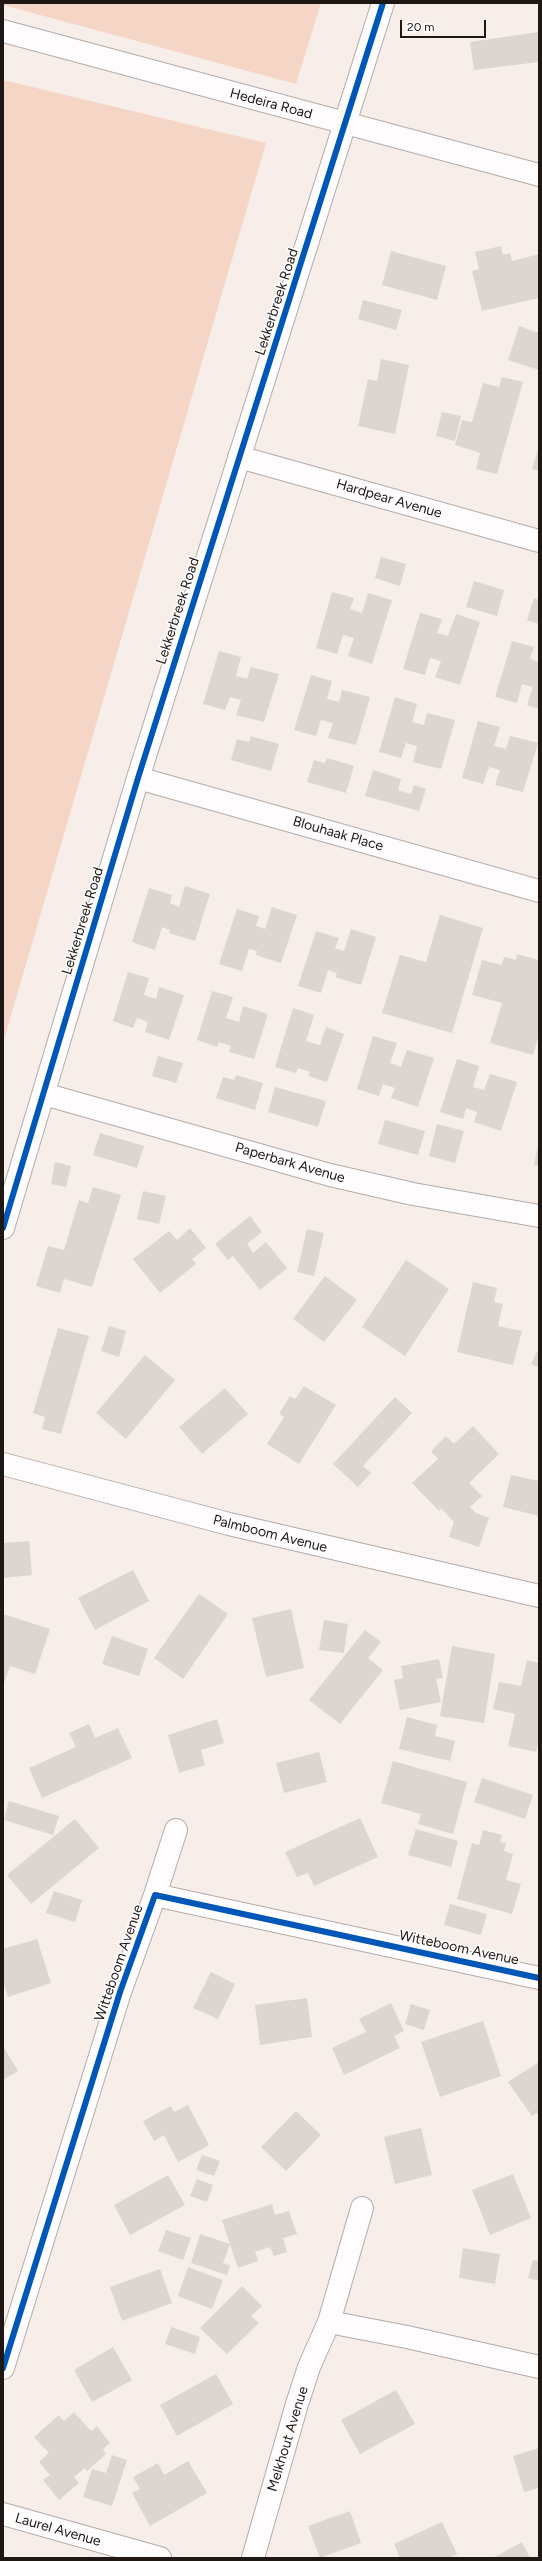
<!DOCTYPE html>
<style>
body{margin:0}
#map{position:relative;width:542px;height:2561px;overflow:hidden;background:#f7eee9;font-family:Figtree,sans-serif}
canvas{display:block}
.frame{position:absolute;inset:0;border:4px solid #1f1714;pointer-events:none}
.scale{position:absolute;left:400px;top:20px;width:86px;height:18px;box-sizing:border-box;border:2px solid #1f1714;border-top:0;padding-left:5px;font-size:12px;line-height:14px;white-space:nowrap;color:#1f1714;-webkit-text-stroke:3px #fdfdfd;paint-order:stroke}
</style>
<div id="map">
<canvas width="542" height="2561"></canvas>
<div class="frame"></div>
<div class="scale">20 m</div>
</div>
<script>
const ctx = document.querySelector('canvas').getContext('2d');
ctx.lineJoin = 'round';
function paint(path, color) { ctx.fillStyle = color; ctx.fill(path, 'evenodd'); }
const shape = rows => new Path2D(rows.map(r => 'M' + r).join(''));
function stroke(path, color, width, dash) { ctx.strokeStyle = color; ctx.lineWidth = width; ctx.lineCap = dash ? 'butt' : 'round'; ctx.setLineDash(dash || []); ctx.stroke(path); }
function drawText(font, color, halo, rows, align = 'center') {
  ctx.font = font + ' Figtree,sans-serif'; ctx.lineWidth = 3; ctx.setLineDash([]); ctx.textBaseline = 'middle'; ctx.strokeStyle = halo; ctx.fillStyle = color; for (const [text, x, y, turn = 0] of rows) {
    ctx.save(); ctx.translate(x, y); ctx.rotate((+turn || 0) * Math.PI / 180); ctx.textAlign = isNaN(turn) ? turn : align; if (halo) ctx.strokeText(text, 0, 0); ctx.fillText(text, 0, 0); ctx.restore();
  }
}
paint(shape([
 [3,3,321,3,296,84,3,5],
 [3,80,266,143,3,1043]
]), '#f5d6c6');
paint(shape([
 [539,32,539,62,474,70,470,42],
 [501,246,503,255,510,253,512,261,539,254,539,298,482,311,472,271,479,269,475,252],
 [391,251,446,266,437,300,382,285],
 [363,300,402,310,396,330,358,319],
 [519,326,539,333,539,370,508,360],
 [381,359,409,365,395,434,358,426,368,379,377,381],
 [502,377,523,382,497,474,476,469,480,453,455,445,462,420,472,422,483,383,499,387],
 [442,412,461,416,455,441,436,436],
 [539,446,539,471,532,469],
 [381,557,406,564,400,586,375,578],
 [474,581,504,590,497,616,466,607],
 [332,592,354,598,350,609,362,613,368,593,392,600,372,664,348,656,354,638,343,635,337,654,316,648],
 [534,598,539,600,539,624,527,620],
 [420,613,442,619,437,633,448,636,456,614,480,622,460,685,435,677,441,661,430,658,425,675,403,669],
 [512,641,534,647,530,659,539,662,539,709,527,705,533,687,522,684,517,703,495,697],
 [219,651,241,657,236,676,247,679,251,667,279,674,264,722,236,715,241,700,230,697,225,710,203,704],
 [311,675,332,681,327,699,339,702,342,690,370,697,356,745,328,738,333,723,321,720,316,736,294,730],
 [395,697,417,704,412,722,424,725,427,713,455,720,441,769,413,762,417,746,406,743,401,758,379,752],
 [478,721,500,727,494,746,506,749,510,736,538,743,523,792,495,785,500,770,489,767,483,784,462,778],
 [251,736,279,744,271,771,231,760,237,739,249,742],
 [327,758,354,766,346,793,307,782,314,760,325,763],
 [373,770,401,779,398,790,411,794,414,785,426,789,419,811,365,796],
 [185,886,210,894,195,941,169,933,170,930,162,927,155,950,132,942,149,888,172,895,170,903,179,907],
 [272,907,297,915,281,963,256,955,257,951,249,949,242,971,219,964,237,909,259,916,256,926,265,929],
 [440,915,483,928,452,1033,382,1013,400,955,426,962],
 [351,929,376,937,361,985,335,977,337,973,328,970,321,993,298,986,316,931,339,938,335,948,344,951],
 [517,954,539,960,539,1034,533,1055,490,1043,502,1003,472,995,482,960,502,965,504,957,516,960],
 [128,972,149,978,144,995,156,999,159,987,184,995,169,1040,145,1032,148,1022,137,1018,133,1028,113,1021],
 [212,991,233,997,226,1018,239,1022,243,1006,268,1014,254,1059,229,1052,231,1046,219,1042,217,1047,197,1040],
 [293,1008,314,1015,306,1041,320,1045,326,1027,344,1034,327,1082,308,1076,310,1072,298,1068,296,1073,275,1067],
 [373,1036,397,1043,390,1063,401,1067,407,1050,434,1058,418,1107,391,1098,395,1088,383,1084,379,1096,357,1089],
 [158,1056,183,1063,176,1083,152,1076],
 [457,1059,479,1066,473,1087,484,1090,490,1074,517,1082,501,1131,474,1122,477,1112,466,1108,463,1119,440,1112],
 [236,1075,263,1083,255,1110,216,1098,223,1077,234,1080],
 [275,1087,326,1101,318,1127,268,1112],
 [385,1120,425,1131,418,1155,378,1144],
 [437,1124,464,1131,455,1163,429,1156],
 [100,1133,144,1146,137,1168,93,1155],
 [538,1146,539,1146,539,1166,534,1165],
 [55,1162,71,1166,66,1187,51,1184],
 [93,1187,121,1195,92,1287,64,1279,60,1293,36,1286,48,1246,64,1250,79,1200,88,1203],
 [143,1191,166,1196,159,1224,137,1219],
 [250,1216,262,1232,247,1244,253,1253,266,1242,287,1268,260,1290,233,1256,228,1260,215,1244],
 [190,1228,206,1248,192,1259,196,1264,160,1293,133,1259,169,1231,177,1240],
 [307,1229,324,1233,314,1276,297,1272],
 [406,1260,449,1289,405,1356,362,1327],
 [325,1276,357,1300,324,1342,293,1319],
 [473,1282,497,1288,494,1302,503,1304,498,1326,522,1331,513,1365,457,1352],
 [109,1326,126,1331,119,1357,101,1351],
 [58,1328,89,1336,61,1434,42,1429,45,1417,33,1413],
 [539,1348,539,1368,531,1364],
 [145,1355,175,1380,126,1439,96,1413],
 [304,1386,336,1405,299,1464,267,1444,284,1417,279,1414,290,1396,295,1399],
 [225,1388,248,1414,202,1454,179,1427],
 [395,1397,412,1413,363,1466,371,1473,358,1487,333,1464],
 [473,1426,499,1454,469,1483,482,1496,470,1507,476,1513,489,1518,479,1547,449,1537,454,1522,441,1508,439,1511,412,1483,438,1459,431,1451,446,1436,454,1444],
 [511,1475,539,1481,539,1516,503,1507],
 [29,1541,32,1575,3,1578,3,1543],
 [133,1570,149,1601,95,1630,78,1598],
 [199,1594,228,1614,183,1679,154,1658],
 [291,1609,304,1668,266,1677,252,1618],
 [3,1614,50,1629,35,1674,10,1666,3,1686],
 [324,1620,348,1624,344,1653,319,1650],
 [365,1630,381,1642,368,1658,383,1670,340,1724,309,1700],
 [112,1636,148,1649,139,1676,102,1664],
 [452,1646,495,1654,484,1723,440,1716],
 [439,1659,443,1678,436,1679,441,1702,400,1710,394,1680,403,1678,401,1666],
 [527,1660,539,1663,539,1740,536,1752,508,1746,515,1714,493,1709,499,1682,521,1686],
 [407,1717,437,1725,435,1736,455,1741,450,1761,399,1749],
 [217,1719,224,1743,201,1750,205,1765,179,1773,168,1735],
 [89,1724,95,1738,118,1728,132,1758,42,1798,29,1768,76,1747,69,1733],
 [319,1752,327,1782,284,1793,276,1763],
 [393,1761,467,1782,453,1834,418,1824,421,1814,381,1803],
 [482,1778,533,1795,525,1819,474,1802],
 [9,1801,59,1816,53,1835,4,1820],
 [360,1818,378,1857,314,1886,308,1873,297,1877,285,1852],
 [75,1819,99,1848,31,1904,7,1875],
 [416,1829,458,1841,451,1867,408,1855],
 [483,1830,502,1835,500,1842,506,1843,504,1851,513,1854,506,1880,521,1884,512,1914,457,1899,472,1843,479,1845],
 [54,1891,82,1900,75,1922,46,1913],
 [450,1904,487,1914,481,1935,444,1925],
 [37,1939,51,1983,8,1997,3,1982,3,1949],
 [211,1972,235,1984,218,2019,193,2008],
 [307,1998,312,2037,260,2045,255,2005],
 [391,2003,404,2031,394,2036,400,2048,344,2075,332,2048,366,2032,359,2019],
 [411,2004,430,2010,424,2030,405,2024],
 [483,2021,501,2076,440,2097,421,2042],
 [3,2046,18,2071,3,2080],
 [539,2062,539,2112,532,2116,508,2082],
 [188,2105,209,2145,178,2162,164,2135,154,2141,143,2121,171,2106,174,2112],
 [296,2111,321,2135,286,2171,261,2147],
 [421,2128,432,2175,395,2184,384,2137],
 [202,2155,220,2161,214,2176,196,2170],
 [513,2174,531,2218,490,2235,472,2190],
 [168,2175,185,2205,130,2235,114,2205],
 [197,2179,213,2185,207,2202,190,2196],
 [272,2204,275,2215,289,2211,297,2234,283,2238,287,2252,274,2256,270,2247,255,2252,258,2261,238,2268,222,2220],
 [166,2230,191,2238,183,2260,158,2251],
 [200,2234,230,2244,223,2263,230,2266,227,2275,191,2263],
 [463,2248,500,2254,495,2284,459,2278],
 [533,2260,539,2261,539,2281,528,2278],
 [188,2267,223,2280,212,2309,178,2296],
 [160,2269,172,2303,122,2321,110,2287],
 [242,2286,262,2306,251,2316,259,2323,227,2354,200,2328],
 [171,2327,200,2337,195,2354,165,2344],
 [113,2347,132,2380,92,2402,74,2370],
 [216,2374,233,2404,177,2436,160,2405],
 [396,2390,415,2424,360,2454,341,2420],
 [74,2412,91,2431,97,2426,110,2443,103,2449,106,2454,87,2471,85,2468,74,2477,79,2483,59,2500,43,2480,50,2475,39,2462,49,2453,34,2437,59,2415,64,2421],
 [539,2448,539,2488,524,2492,513,2456],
 [112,2455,127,2460,112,2506,83,2497,92,2469,106,2473],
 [188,2461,207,2493,150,2526,132,2493,140,2489,133,2477,158,2463,164,2475],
 [350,2511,361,2543,320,2558,308,2526],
 [442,2522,457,2554,448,2558,400,2558,394,2544],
 [522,2542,530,2558,493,2558]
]), '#ddd5d0');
const street = shape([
 [3,31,539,175],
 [239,457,539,541],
 [138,778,539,891],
 [44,1094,330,1175,413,1194,539,1216],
 [3,1228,138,778,383,3],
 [3,1464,229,1524,539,1596],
 [155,1895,176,1830],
 [329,2322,362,2208],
 [3,2368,120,1992,155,1895,539,1978],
 [3,2514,160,2558],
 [253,2558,297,2404,309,2367,329,2322,407,2337,539,2367]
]);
stroke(street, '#b3aba8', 24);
stroke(street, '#fefcfc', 22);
stroke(shape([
 [3,1228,138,778,383,3],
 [3,2368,120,1992,155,1895,539,1978]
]), '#0057b8', 6);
drawText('14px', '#1f1714', '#fdfdfd', [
 ["Hedeira Road",271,104,15],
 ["Lekkerbreek Road",277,302,-72],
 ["Hardpear Avenue",389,499,16],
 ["Lekkerbreek Road",178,611,-72],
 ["Blouhaak Place",338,834,16],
 ["Lekkerbreek Road",83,921,-73],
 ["Paperbark Avenue",290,1163,16],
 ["Palmboom Avenue",270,1534,14],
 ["Witteboom Avenue",459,1948,12],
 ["Witteboom Avenue",119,1963,-71],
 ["Melkhout Avenue",288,2439,-73],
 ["Laurel Avenue",58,2530,16]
]);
</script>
